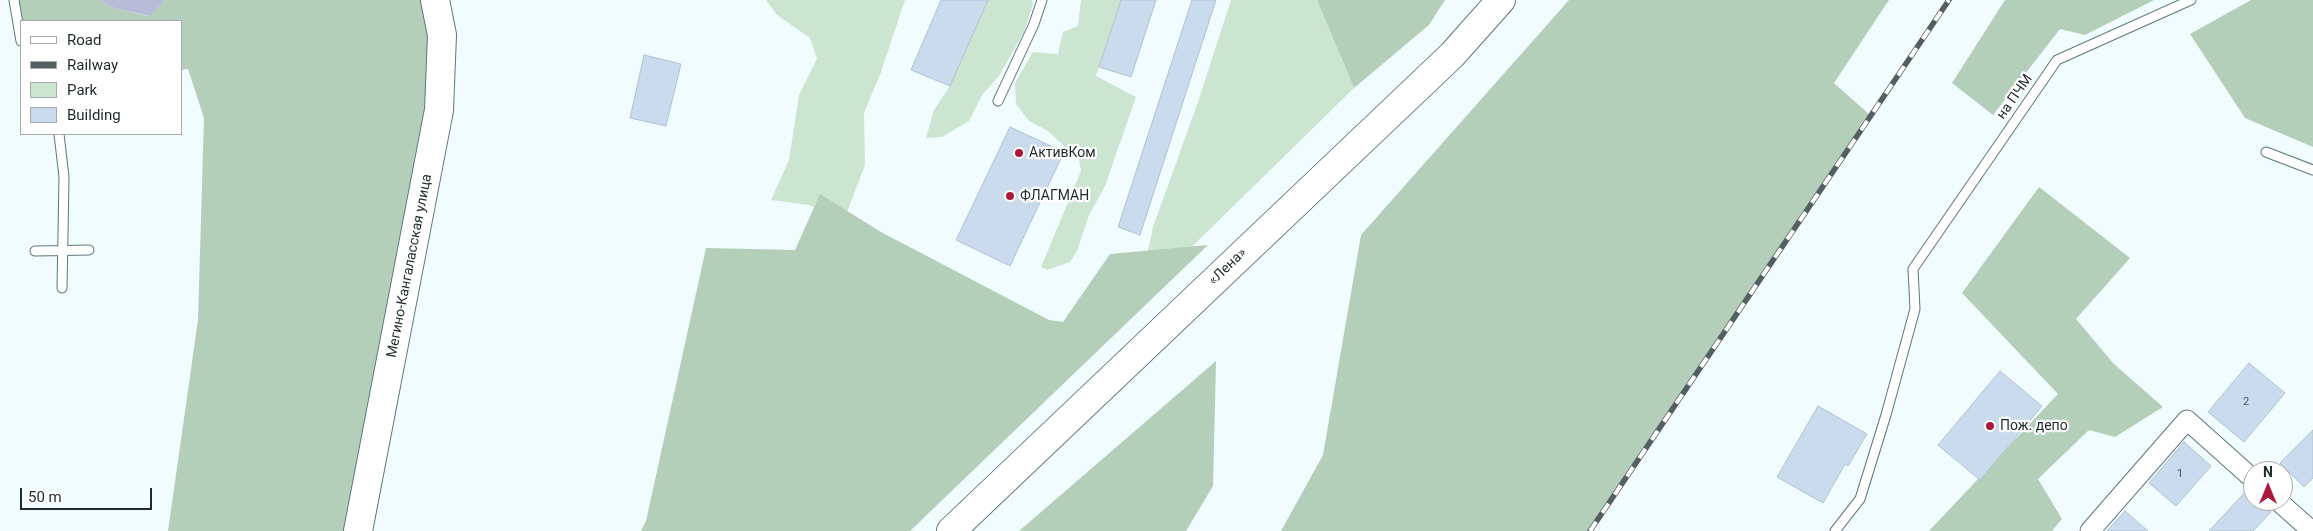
<!DOCTYPE html>
<meta charset="utf-8">
<style>
body{margin:0}
#map{position:relative;width:2313px;height:531px;overflow:hidden;background:#f1fcff;font-family:Roboto,sans-serif}
canvas{display:block}
.legend{position:absolute;left:20px;top:20px;width:162px;height:115px;box-sizing:border-box;background:#fff;border:1px solid #a5aaab;margin:0;padding:6px 9px;list-style:none;font-size:15px;color:#1f2a2d}
.legend li{display:flex;align-items:center;gap:10px;height:25px}
.legend b{width:25px;border:1px solid #a5aaab}
.north{position:absolute;left:2243px;top:461px;width:50px;height:50px;box-sizing:border-box;background:#fff;border:1px solid #a5aaab;border-radius:50%;rotate:0deg;font-size:14px;font-weight:700;line-height:20px;text-align:center;color:#1f2a2d}
.north::after{content:'';display:block;margin:auto;width:18px;height:22px;background:#ad193b;clip-path:polygon(50% 0,100% 100%,50% 72%,0 100%)}
.scale{position:absolute;left:20px;top:488px;width:132px;height:22px;box-sizing:border-box;border:2px solid #1f2a2d;border-top:0;padding-left:6px;font-size:15px;line-height:18px;white-space:nowrap;color:#1f2a2d;-webkit-text-stroke:4px #fff;paint-order:stroke}
</style>
<div id="map">
<canvas width="2313" height="531"></canvas>
<ul class="legend">
<li><b style="height:6px;background:#fff"></b>Road</li>
<li><b style="height:6px;background:#545f62"></b>Railway</li>
<li><b style="height:14px;background:#cce5d1"></b>Park</li>
<li><b style="height:14px;background:#c9dbec"></b>Building</li>
</ul>
<div class="north">N</div>
<div class="scale">50 m</div>
</div>
<script>
const ctx = document.querySelector('canvas').getContext('2d');
ctx.lineJoin = 'round';
function paint(path, color) { ctx.fillStyle = color; ctx.fill(path, 'evenodd'); }
const shape = rows => new Path2D(rows.map(r => 'M' + r).join(''));
function stroke(path, color, width, dash) { ctx.strokeStyle = color; ctx.lineWidth = width; ctx.lineCap = dash ? 'butt' : 'round'; ctx.setLineDash(dash || []); ctx.stroke(path); }
function drawText(font, color, halo, rows, align = 'center') {
  ctx.font = font + ' Roboto,sans-serif'; ctx.lineWidth = 4.5; ctx.setLineDash([]); ctx.textBaseline = 'middle'; ctx.strokeStyle = halo; ctx.fillStyle = color; for (const [text, x, y, turn = 0] of rows) {
    ctx.save(); ctx.translate(x, y); ctx.rotate((+turn || 0) * Math.PI / 180); ctx.textAlign = isNaN(turn) ? turn : align; if (halo) ctx.strokeText(text, 0, 0); ctx.fillText(text, 0, 0); ctx.restore();
  }
}
paint(shape([
 [766,0,905,0,881,72,864,113,865,165,844,220,809,205,771,200,789,160,799,95,817,59,810,38,777,15],
 [988,0,1032,0,1033,4,1024,32,999,76,982,95,969,121,942,137,926,138,934,110,950,86],
 [1081,0,1121,0,1096,76,1136,97,1105,186,1089,215,1077,251,1070,262,1047,270,1041,267,1081,171,1079,160,1048,131,1029,121,1016,104,1015,83,1033,52,1058,54,1063,32,1078,26],
 [1231,0,1317,0,1354,88,1162,276,1142,281,1153,227,1198,102]
]), '#cce5d1');
paint(shape([
 [14,0,100,0,110,7,148,16,165,0,435,0,442,35,358,531,168,531,198,320,204,118,188,69,181,70,181,21,21,21],
 [1317,0,1445,0,1429,25,1354,88],
 [1569,0,1889,0,1834,83,1869,114,1589,531,1281,531,1323,455,1361,235],
 [2005,0,2154,0,2085,35,2060,29,1993,115,1952,83],
 [2251,0,2313,0,2313,147,2245,118,2190,34],
 [2039,187,2130,258,2076,319,2114,364,2163,407,2115,437,2089,430,2038,479,2062,519,2052,531,1929,531,2058,394,1962,293],
 [820,194,881,232,1049,320,1063,322,1110,254,1208,245,910,531,641,531,646,521,706,248,795,250],
 [1216,361,1213,486,1186,531,1019,531]
]), '#b3ceb9');
paint(shape([
 [100,0,165,0,149,16,110,7]
]), '#b8bcd8');
const building = shape([
 [941,0,988,0,950,86,911,70,941,0],
 [1121,0,1156,0,1131,77,1099,67,1121,0],
 [1192,0,1216,0,1140,235,1118,227,1192,0],
 [644,55,681,64,666,126,630,118,644,55],
 [1010,127,1064,152,1010,266,956,240,1010,127],
 [2249,363,2285,393,2244,442,2208,412,2249,363],
 [2000,371,2042,406,1980,480,1938,445,2000,371],
 [1818,406,1867,434,1848,466,1845,464,1823,503,1777,477,1818,406],
 [2313,430,2313,478,2304,487,2280,463,2313,430],
 [2184,442,2211,466,2176,506,2149,483,2184,442],
 [2247,490,2253,495,2253,501,2259,501,2271,512,2253,531,2209,531,2247,490],
 [2125,511,2148,531,2107,531,2125,511]
]);
paint(building, '#c9dbec');
stroke(building, '#b0c2d3', 1);
const service = shape([
 [14,0,21,41],
 [998,101,1034,24,1042,0],
 [59,134,64,177,62,288],
 [2266,152,2313,170],
 [35,251,89,250],
 [1835,531,1860,499,1886,415,1915,309,1913,269,2057,60,2191,0]
]);
const minor = shape([
 [2278,501,2312,531],
 [2090,531,2187,420,2253,479]
]);
const primary = shape([
 [358,531,439,110,442,35,435,0]
]);
const trunk = shape([
 [951,531,1452,55,1501,0]
]);
stroke(service, '#5d777d', 11);
stroke(minor, '#5d777d', 21);
stroke(primary, '#5d777d', 30);
stroke(trunk, '#5d777d', 30);
stroke(service, '#fff', 9);
stroke(minor, '#fff', 19);
stroke(primary, '#fff', 28);
stroke(trunk, '#fff', 28);
const rail = shape([
 [1590,531,1949,0]
]);
stroke(rail, '#545f62', 5.5);
stroke(rail, '#fff', 4, [11]);
for (const [x, y, r, color] of [
 [1019,153,5,"#ad193b"],
 [1010,196,5,"#ad193b"],
 [1990,426,5,"#ad193b"]
]) { const dot = new Path2D(); dot.arc(x, y, r, 0, 2 * Math.PI); ctx.fillStyle = color; ctx.fill(dot); stroke(dot, '#fff', 2); }
drawText('11px', '#4a565d', null, [
 ["2",2246,402],
 ["1",2180,474]
]);
drawText('14px', '#1f2a2d', '#fff', [
 ["на ПЧМ",2015,97,-55],
 ["Мегино-Кангаласская улица",410,266,-79],
 ["«Лена»",1228,267,-44]
]);
drawText('14px', '#1f2a2d', '#fff', [
 ["АктивКом",1029,153],
 ["ФЛАГМАН",1020,196],
 ["Пож. депо",2000,426]
], 'left');
</script>
